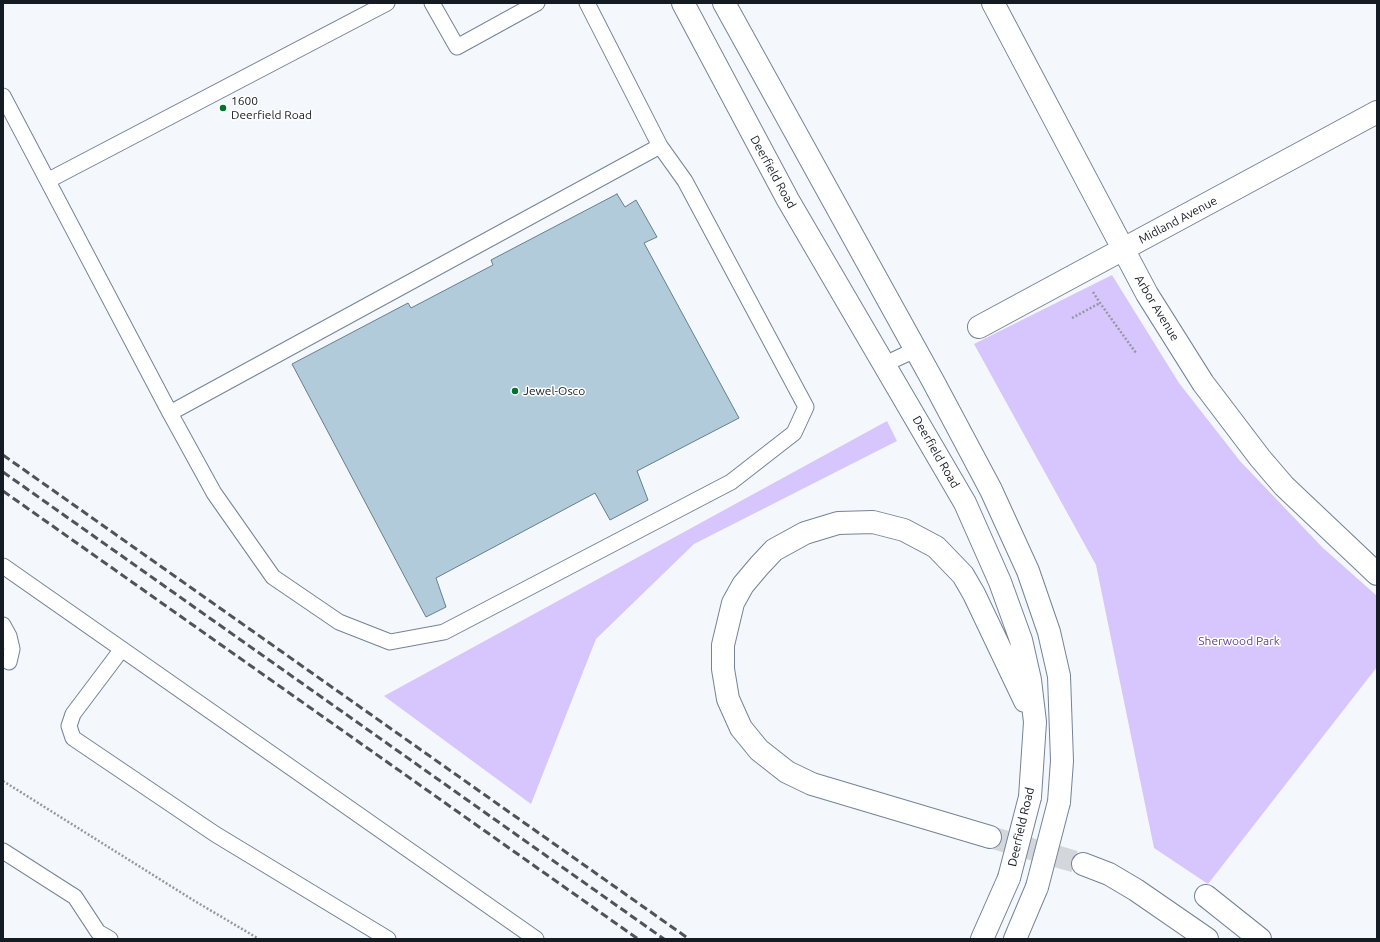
<!DOCTYPE html>
<style>
body{margin:0}
#map{position:relative;width:1380px;height:942px;overflow:hidden;background:#f4f8fd;font-family:Ubuntu,sans-serif}
canvas{display:block}
.frame{position:absolute;inset:0;border:4px solid #151b23;pointer-events:none}
</style>
<div id="map">
<canvas width="1380" height="942"></canvas>
<div class="frame"></div>
</div>
<script>
const ctx = document.querySelector('canvas').getContext('2d');
ctx.lineJoin = 'round';
function paint(path, color) { ctx.fillStyle = color; ctx.fill(path, 'evenodd'); }
const shape = rows => new Path2D(rows.map(r => 'M' + r).join(''));
function stroke(path, color, width, dash) { ctx.strokeStyle = color; ctx.lineWidth = width; ctx.lineCap = dash ? 'butt' : 'round'; ctx.setLineDash(dash || []); ctx.stroke(path); }
function drawText(font, color, halo, rows, align = 'center') {
  ctx.font = font + ' Ubuntu,sans-serif'; ctx.lineWidth = 3; ctx.setLineDash([]); ctx.textBaseline = 'middle'; ctx.strokeStyle = halo; ctx.fillStyle = color; for (const [text, x, y, turn = 0] of rows) {
    ctx.save(); ctx.translate(x, y); ctx.rotate((+turn || 0) * Math.PI / 180); ctx.textAlign = isNaN(turn) ? turn : align; if (halo) ctx.strokeText(text, 0, 0); ctx.fillText(text, 0, 0); ctx.restore();
  }
}
paint(shape([
 [1112,275,1179,383,1240,461,1322,547,1377,596,1377,667,1208,884,1154,848,1096,565,974,344],
 [887,421,897,441,694,544,596,639,531,804,384,696]
]), '#d7c6fd');
const building = shape([
 [617,194,625,207,636,200,657,237,644,243,739,418,637,471,648,500,610,520,595,493,436,578,446,607,426,617,292,364,408,303,411,308,493,265,491,260,617,194]
]);
paint(building, '#b1cbdb');
stroke(building, '#657e8c', 1);
stroke(shape([
 [990,837,1083,864]
]), '#d3d7dc', 22, [22, 11]);
const service = shape([
 [432,3,457,47,537,3],
 [3,96,170,413,660,146,587,3],
 [49,180,387,3],
 [885,364,915,350],
 [170,413,214,493,273,577,339,622,390,642,444,632,731,482,794,433,806,407,685,181,660,146],
 [3,566,536,939],
 [3,625,9,636,12,649,9,662],
 [122,649,73,714,69,726,73,738,215,834,388,939],
 [3,851,75,897,98,932,110,939]
]);
const minor = shape([
 [993,3,1147,294,1203,383,1260,458,1284,486,1377,574],
 [979,327,1377,112],
 [1206,896,1260,939]
]);
const secondary = shape([
 [683,3,788,200,965,503,1000,582,1021,640,1030,680,1035,722,1030,797],
 [724,3,933,381,991,490,1028,571,1049,632,1059,676,1062,761,1059,802],
 [990,837,812,784,787,772,759,750,741,728,728,699,723,669,723,645,733,603,743,585,759,566,774,550,805,533,838,523,873,522,904,530,936,547,963,575,974,594,1025,701],
 [1083,864,1109,874,1136,890,1207,939],
 [982,939,1009,878],
 [1015,939,1037,887]
]);
stroke(service, '#748398', 17);
stroke(minor, '#748398', 24);
stroke(secondary, '#748398', 24);
stroke(shape([
 [1093,292,1100,303,1136,353],
 [1072,318,1100,303],
 [3,781,193,900,259,939]
]), '#94999f', 2.5, [2, 2]);
stroke(service, '#fff', 15);
stroke(minor, '#fff', 22);
stroke(secondary, '#fff', 22);
stroke(shape([
 [3,455,689,939],
 [3,472,664,939],
 [3,491,638,939]
]), '#4f545b', 3, [8, 4]);
const secondaryBridge = shape([
 [1009,878,1030,797],
 [1037,887,1059,802]
]);
stroke(secondaryBridge, '#748398', 24, []);
stroke(secondaryBridge, '#fff', 22);
for (const [x, y, r, color] of [
 [223,108,4,"#007428"],
 [515,391,4,"#007428"]
]) { const dot = new Path2D(); dot.arc(x, y, r, 0, 2 * Math.PI); ctx.fillStyle = color; ctx.fill(dot); stroke(dot, '#fff', 1.5); }
drawText('12px', '#151b23', '#fff', [
 ["1600",231,101],
 ["Deerfield Road",231,115],
 ["Jewel-Osco",523,391]
], 'left');
drawText('12px', '#151b23', '#fff', [
 ["Deerfield Road",773,172,61],
 ["Midland Avenue",1178,220,-28],
 ["Arbor Avenue",1157,308,59],
 ["Deerfield Road",936,452,60],
 ["Deerfield Road",1021,827,-77]
]);
drawText('12px', '#614393', '#fff', [
 ["Sherwood Park",1239,641]
]);
</script>
